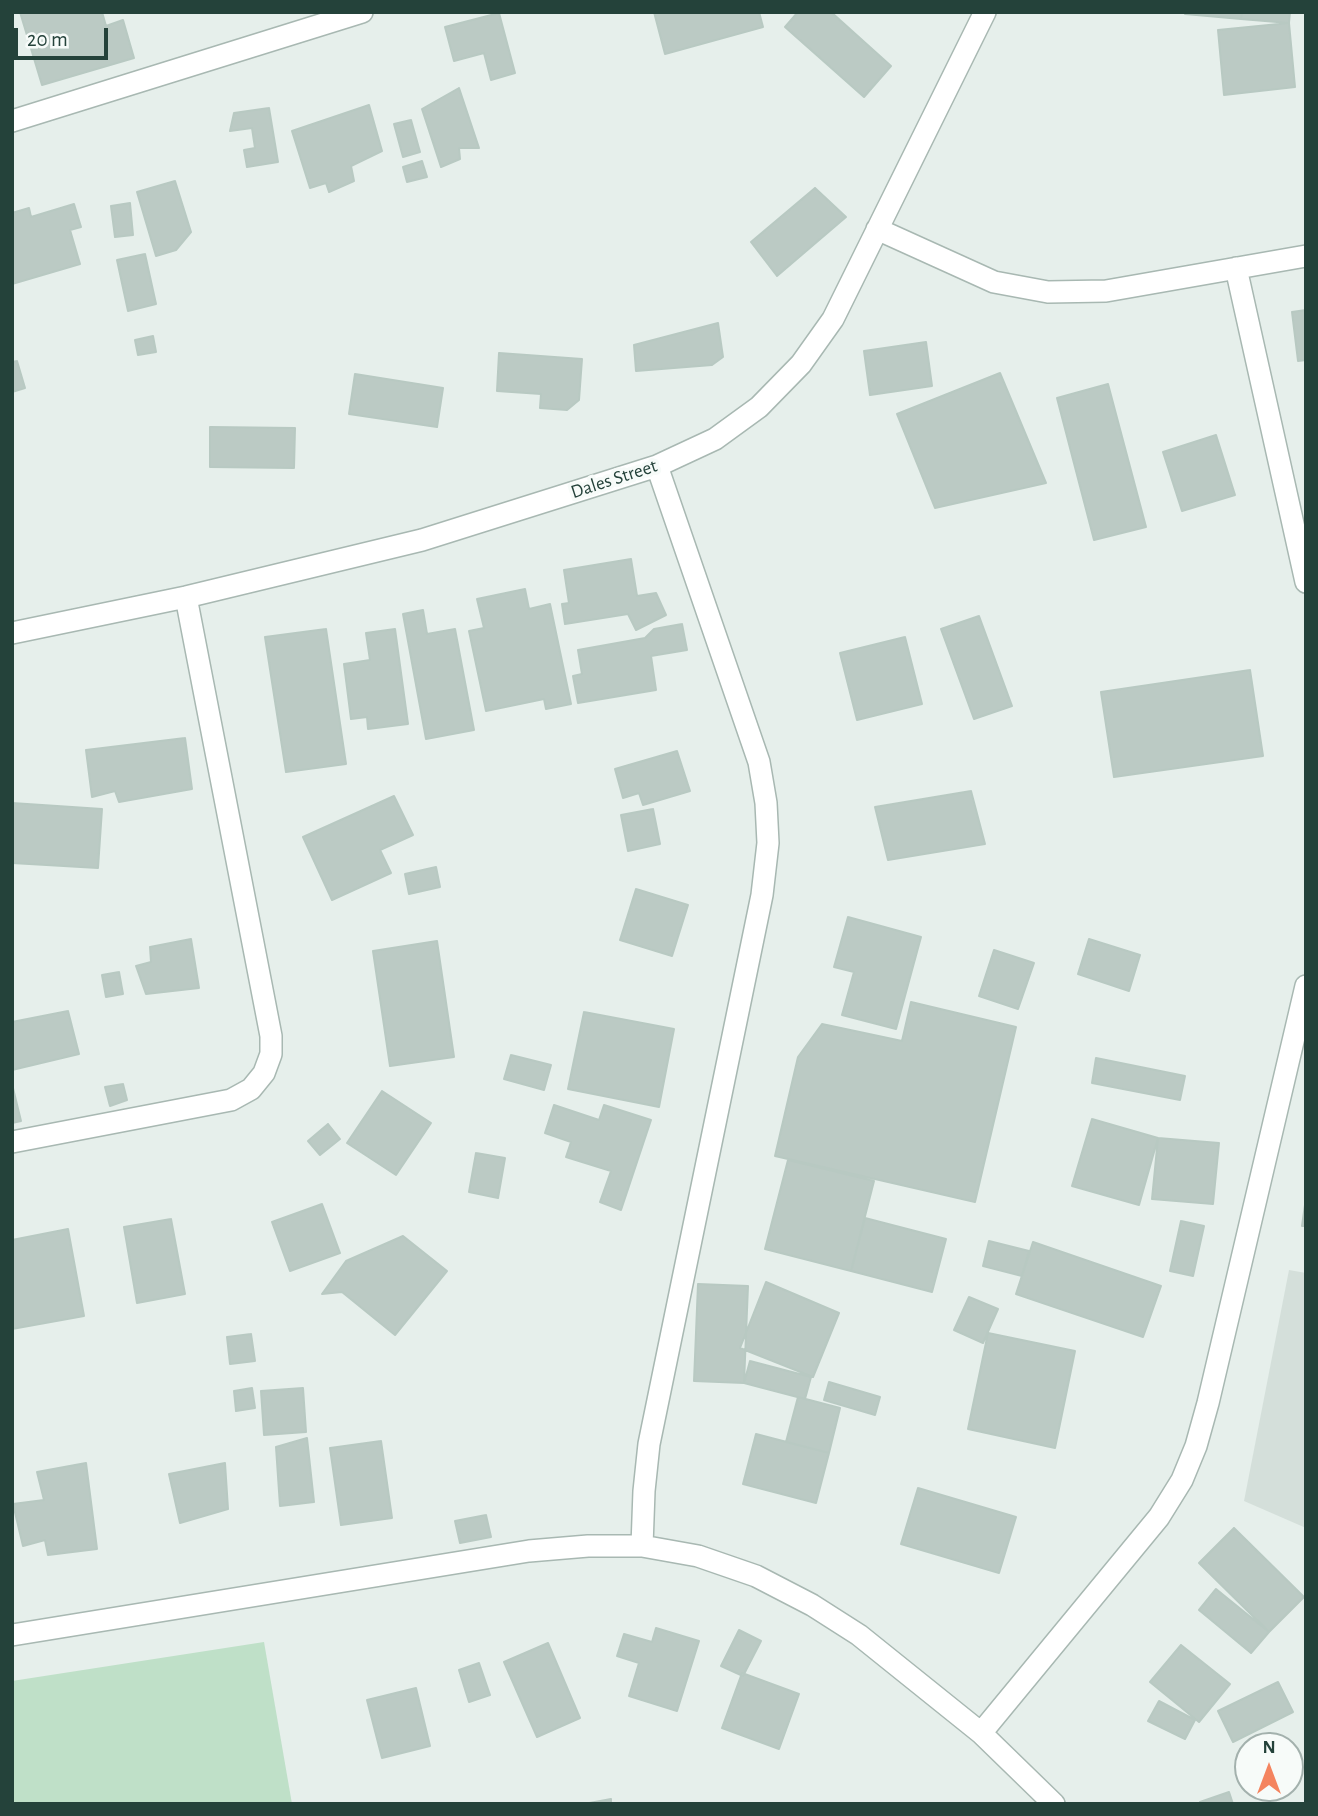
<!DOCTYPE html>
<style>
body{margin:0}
#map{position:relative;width:1318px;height:1816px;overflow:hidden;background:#e6efeb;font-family:"Alegreya Sans",sans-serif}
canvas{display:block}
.frame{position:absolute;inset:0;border:14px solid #24423a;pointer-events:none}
.north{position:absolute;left:1234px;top:1732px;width:70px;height:70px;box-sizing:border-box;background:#f7fbf9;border:2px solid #a3b1ad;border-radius:50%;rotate:0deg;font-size:19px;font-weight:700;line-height:28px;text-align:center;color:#24423a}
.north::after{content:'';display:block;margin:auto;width:24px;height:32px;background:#f4845f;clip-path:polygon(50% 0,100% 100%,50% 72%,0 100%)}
.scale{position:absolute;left:14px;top:28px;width:94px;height:32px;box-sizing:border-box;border:4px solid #24423a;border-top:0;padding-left:9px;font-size:21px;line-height:24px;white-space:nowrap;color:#24423a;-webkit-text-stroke:5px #f7fbf9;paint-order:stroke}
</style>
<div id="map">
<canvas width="1318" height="1816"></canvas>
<div class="frame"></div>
<div class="north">N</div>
<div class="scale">20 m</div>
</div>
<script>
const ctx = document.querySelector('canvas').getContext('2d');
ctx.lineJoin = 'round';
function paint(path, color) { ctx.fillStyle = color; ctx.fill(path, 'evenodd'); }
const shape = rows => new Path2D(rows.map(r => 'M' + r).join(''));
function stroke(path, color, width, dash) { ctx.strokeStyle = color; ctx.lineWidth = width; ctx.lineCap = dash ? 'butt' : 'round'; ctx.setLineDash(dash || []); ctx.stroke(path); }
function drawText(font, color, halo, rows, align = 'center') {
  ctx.font = font + ' "Alegreya Sans",sans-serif'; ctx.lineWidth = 7; ctx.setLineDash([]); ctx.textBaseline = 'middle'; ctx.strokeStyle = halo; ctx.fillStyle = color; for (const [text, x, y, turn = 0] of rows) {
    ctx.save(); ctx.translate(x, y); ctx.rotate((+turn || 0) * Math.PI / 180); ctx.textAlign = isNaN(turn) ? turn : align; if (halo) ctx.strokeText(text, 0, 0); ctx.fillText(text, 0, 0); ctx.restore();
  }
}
paint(shape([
 [1289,1270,1306,1273,1306,1528,1244,1501]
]), '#d4dfda');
paint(shape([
 [264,1642,292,1804,12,1804,12,1681]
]), '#bfe0c8');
const building = shape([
 [20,12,102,12,106,26,123,20,134,58,42,85,20,12],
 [654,12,759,12,763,27,665,54,654,12],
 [798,12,831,12,891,66,864,97,785,27,798,12],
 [1185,12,1242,12,1241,19,1185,14,1185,12],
 [1242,12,1290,12,1289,23,1241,19,1242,12],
 [499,13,515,73,491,80,484,53,454,61,445,27,499,13],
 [1289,23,1295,87,1224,95,1218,30,1289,23],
 [459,88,479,148,459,148,460,159,441,167,422,109,459,88],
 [369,105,382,151,351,166,354,181,329,192,326,183,310,188,292,131,369,105],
 [269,108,278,162,247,167,244,150,255,148,252,128,230,131,234,113,269,108],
 [411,120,420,152,403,157,394,124,411,120],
 [422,161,427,177,407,182,403,167,422,161],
 [175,181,191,232,176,250,156,256,137,192,175,181],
 [815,188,846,217,777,276,751,242,815,188],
 [130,203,133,235,115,237,111,206,130,203],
 [74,204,81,227,70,230,80,264,12,284,12,213,29,208,31,217,74,204],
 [145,254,156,304,128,311,117,260,145,254],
 [1306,310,1306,360,1298,361,1292,312,1306,310],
 [718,323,723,357,712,365,636,371,634,345,718,323],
 [153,336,156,352,138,355,135,340,153,336],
 [926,342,932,386,870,395,864,351,926,342],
 [499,353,582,359,579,400,567,410,540,408,541,394,497,391,499,353],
 [17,361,25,388,12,392,12,362,17,361],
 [1000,373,1046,483,935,508,897,414,1000,373],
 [355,374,443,388,437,427,349,414,355,374],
 [1108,384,1146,527,1094,540,1057,398,1108,384],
 [210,427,295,428,294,468,210,467,210,427],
 [1216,435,1235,495,1182,511,1163,452,1216,435],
 [631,559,637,596,656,593,666,615,636,630,628,614,565,624,562,604,569,603,564,570,631,559],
 [525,589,529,609,550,604,571,704,546,709,544,699,486,711,469,631,484,628,477,599,525,589],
 [423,610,427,634,455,629,474,730,426,739,403,614,423,610],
 [979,616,1012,706,974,719,941,629,979,616],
 [682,624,687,650,651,656,656,690,578,703,573,676,582,674,578,650,645,638,654,629,682,624],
 [326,629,346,764,286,772,265,637,326,629],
 [395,629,408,724,368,729,367,717,351,719,344,664,370,660,366,633,395,629],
 [905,637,922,704,857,720,840,653,905,637],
 [1250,670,1263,756,1114,777,1101,692,1250,670],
 [185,738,192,789,119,802,115,791,92,797,86,750,185,738],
 [677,751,690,791,643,805,639,793,623,798,615,769,677,751],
 [971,791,985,844,888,860,875,807,971,791],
 [394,796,413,835,380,850,391,873,332,900,303,837,394,796],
 [12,803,102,809,98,868,12,863,12,803],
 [653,809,660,844,628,851,621,815,653,809],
 [436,867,440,887,409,894,405,874,436,867],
 [636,889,688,905,672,956,620,940,636,889],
 [848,917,921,937,896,1029,842,1015,854,972,834,967,848,917],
 [191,939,199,988,146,994,136,966,151,962,150,947,191,939],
 [1089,939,1140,955,1129,991,1078,974,1089,939],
 [437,941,454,1057,390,1066,373,951,437,941],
 [994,950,1034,963,1018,1009,979,996,994,950],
 [119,972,123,994,106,997,102,975,119,972],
 [911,1002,1016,1027,975,1202,775,1156,798,1057,822,1024,902,1041,911,1002],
 [68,1011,79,1054,12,1070,12,1022,68,1011],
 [584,1012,674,1029,659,1107,568,1089,584,1012],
 [511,1055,551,1065,544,1090,504,1079,511,1055],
 [1096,1058,1185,1076,1180,1100,1092,1083,1096,1058],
 [12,1084,21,1121,12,1123,12,1084],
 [123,1084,127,1100,110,1106,105,1087,123,1084],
 [382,1091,431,1123,396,1175,347,1143,382,1091],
 [554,1105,599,1120,604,1105,651,1120,621,1210,600,1202,611,1171,566,1157,571,1142,545,1133,554,1105],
 [1092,1119,1158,1138,1139,1205,1072,1186,1092,1119],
 [328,1124,340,1139,320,1155,308,1141,328,1124],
 [1158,1138,1219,1143,1213,1204,1152,1199,1158,1138],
 [476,1153,505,1158,498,1198,469,1192,476,1153],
 [788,1160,874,1181,851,1271,765,1249,788,1160],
 [1306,1198,1306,1226,1302,1226,1306,1198],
 [322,1204,340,1253,290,1271,272,1222,322,1204],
 [865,1218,946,1239,932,1292,851,1271,865,1218],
 [171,1219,185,1294,137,1303,124,1227,171,1219],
 [1181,1221,1204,1226,1193,1276,1170,1271,1181,1221],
 [68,1229,84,1316,12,1329,12,1240,68,1229],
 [403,1236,447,1271,395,1335,342,1292,322,1294,346,1261,403,1236],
 [989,1241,1029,1251,1022,1276,983,1266,989,1241],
 [1033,1242,1161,1286,1143,1337,1016,1294,1033,1242],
 [766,1282,839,1313,813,1377,740,1348,766,1282],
 [698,1284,748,1286,744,1383,694,1381,698,1284],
 [969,1297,998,1309,983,1343,954,1330,969,1297],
 [988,1333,1075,1351,1055,1448,968,1429,988,1333],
 [251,1334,255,1361,230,1364,227,1337,251,1334],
 [750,1361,811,1377,805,1399,744,1383,750,1361],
 [829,1382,880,1397,875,1415,824,1400,829,1382],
 [252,1388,255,1408,236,1411,234,1391,252,1388],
 [303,1388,306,1432,264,1435,261,1391,303,1388],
 [798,1397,840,1408,829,1453,786,1442,798,1397],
 [756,1434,829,1453,816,1503,743,1484,756,1434],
 [307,1438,314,1502,280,1506,276,1447,307,1438],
 [381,1441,392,1518,341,1525,330,1448,381,1441],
 [86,1463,97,1549,48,1555,45,1540,23,1546,13,1504,44,1500,37,1472,86,1463],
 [225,1463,228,1509,180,1523,169,1474,225,1463],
 [918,1488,1016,1517,999,1573,901,1544,918,1488],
 [486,1515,491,1537,460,1543,455,1521,486,1515],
 [1234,1528,1304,1597,1269,1632,1199,1563,1234,1528],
 [1216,1589,1269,1632,1251,1653,1199,1610,1216,1589],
 [656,1628,699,1641,677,1711,629,1696,639,1663,617,1656,624,1634,652,1642,656,1628],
 [739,1630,761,1641,743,1676,721,1666,739,1630],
 [548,1643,580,1718,537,1737,504,1662,548,1643],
 [1181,1645,1230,1684,1199,1722,1150,1682,1181,1645],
 [479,1663,490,1695,469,1702,459,1670,479,1663],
 [742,1673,799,1694,779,1749,722,1728,742,1673],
 [1278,1682,1293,1712,1233,1742,1218,1711,1278,1682],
 [416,1688,430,1746,382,1758,367,1700,416,1688],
 [1159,1701,1195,1720,1185,1739,1148,1721,1159,1701],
 [1229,1792,1233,1804,1200,1804,1200,1802,1229,1792],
 [611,1799,611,1804,584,1804,611,1799]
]);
paint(building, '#bbcac4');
stroke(building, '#b8c9c2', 2);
const street = shape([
 [12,121,362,12],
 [877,229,994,282,1048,292,1106,291,1306,256],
 [1236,268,1306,582],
 [12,633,186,597,422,540,657,466,715,439,759,407,801,364,833,319,985,12],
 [12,1142,231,1100,251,1089,264,1073,271,1054,271,1036,186,597],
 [642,1546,644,1491,649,1444,762,895,768,843,766,803,759,762,657,466],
 [12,1635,529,1551,588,1546,642,1546,698,1556,756,1576,812,1605,859,1635,981,1733,1054,1804],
 [981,1733,1159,1517,1182,1480,1196,1446,1208,1403,1306,986]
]);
stroke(street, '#a8b8b2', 24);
stroke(street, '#fff', 21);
drawText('19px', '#24423a', '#f7fbf9', [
 ["Dales Street",614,479,-18]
]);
</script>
